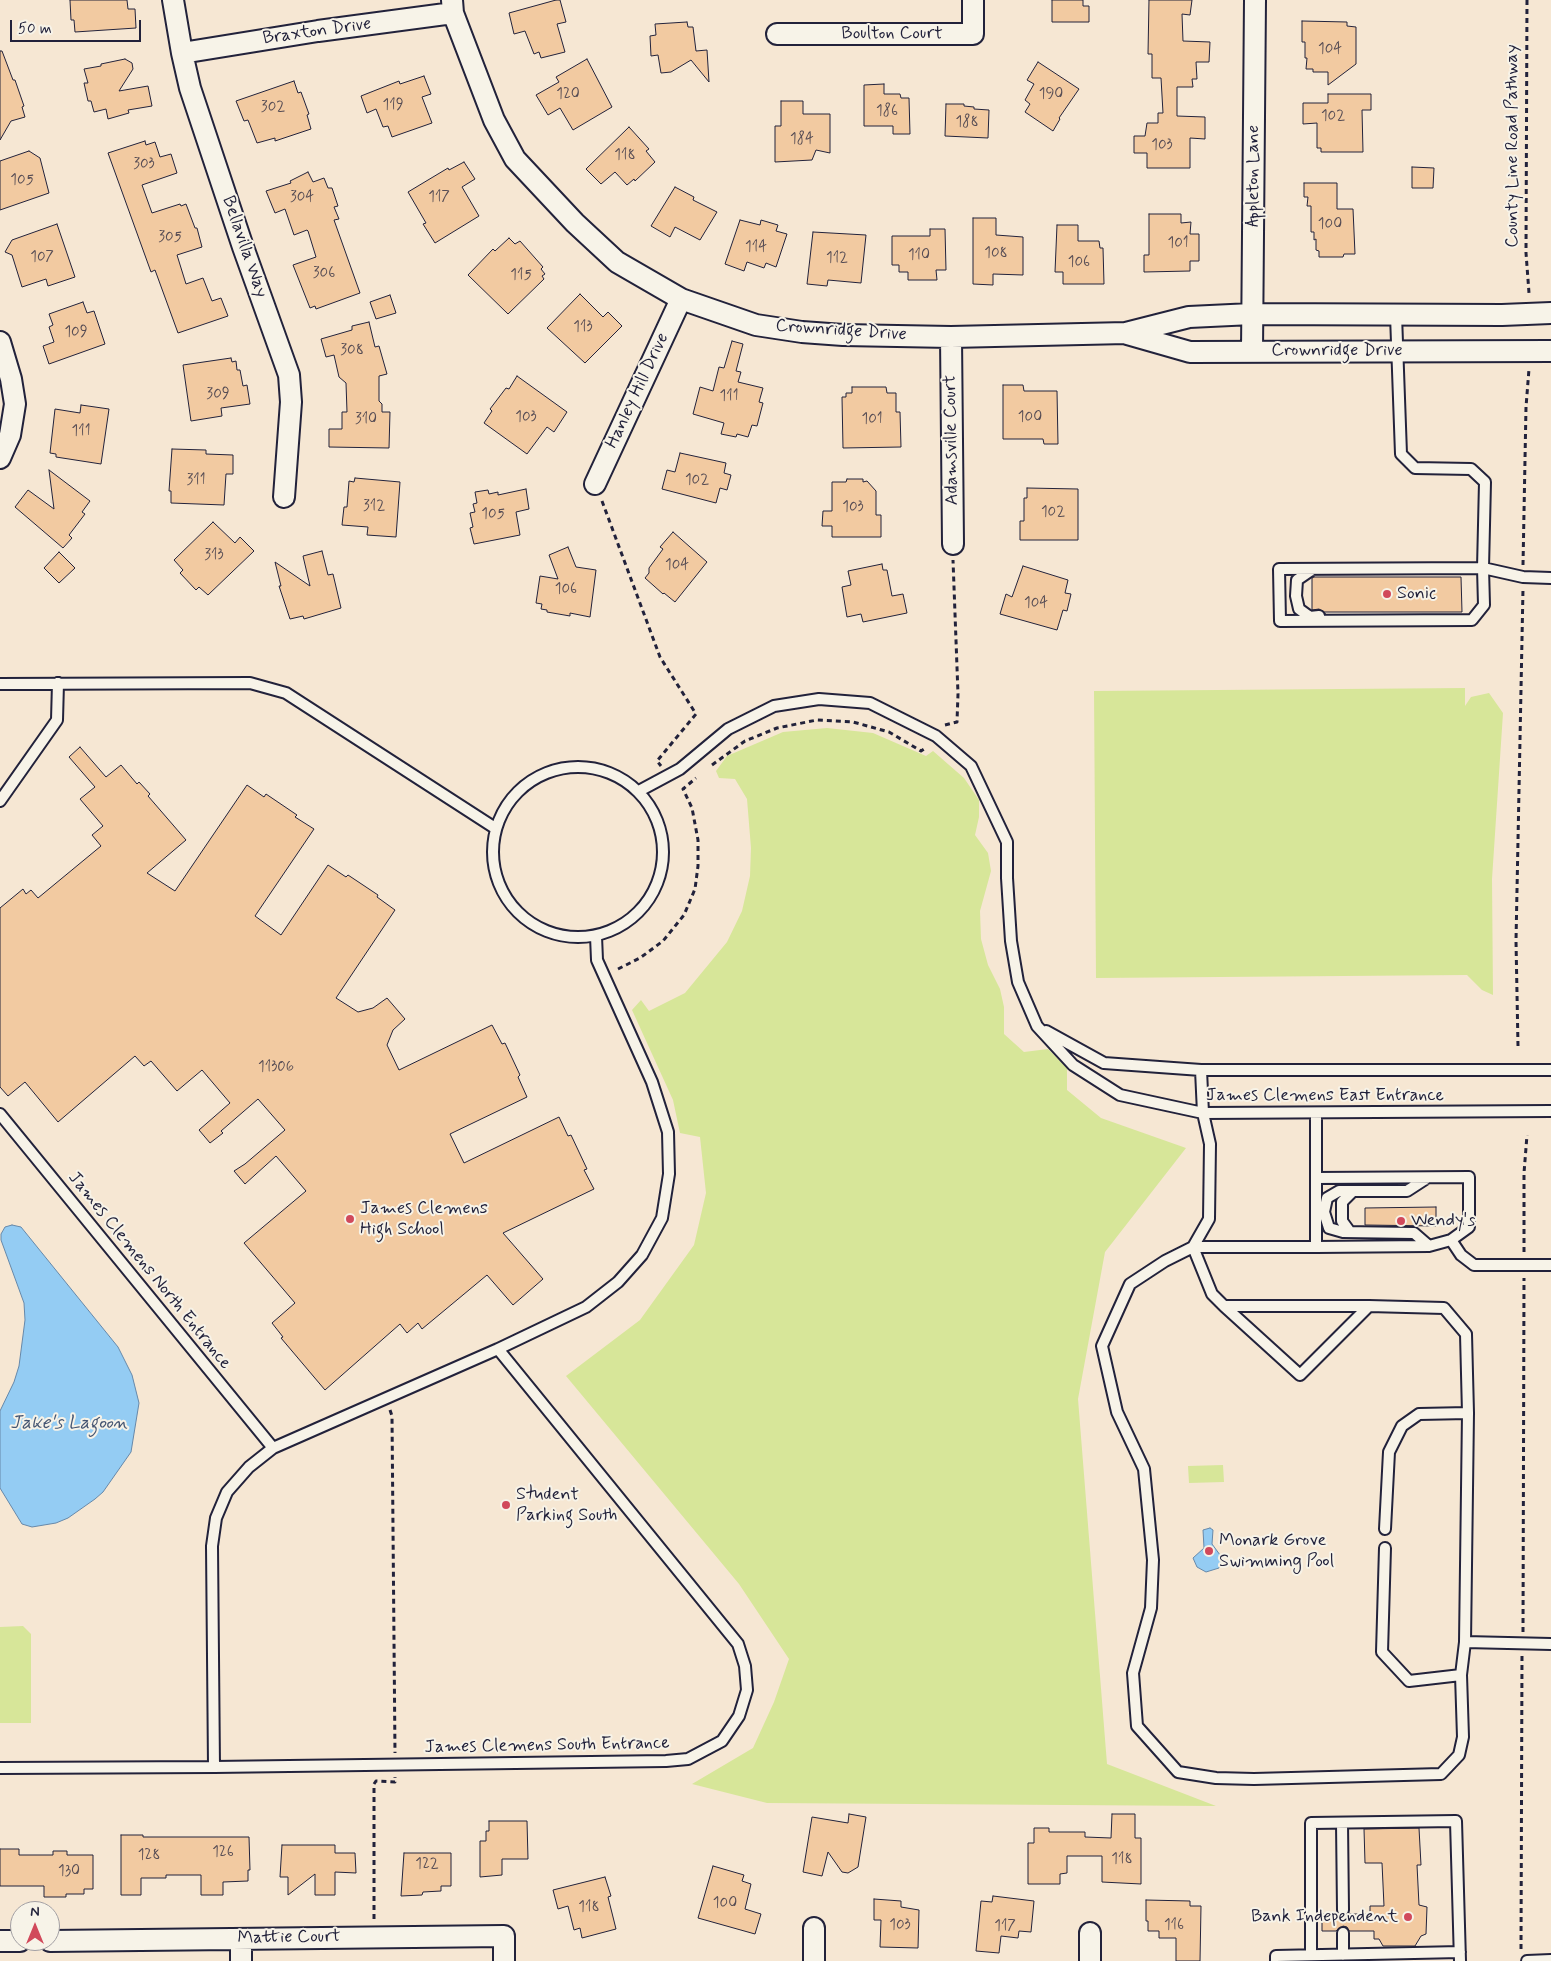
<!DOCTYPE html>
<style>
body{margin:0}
#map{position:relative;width:1551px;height:1961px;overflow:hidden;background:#f6e7d3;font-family:Mynerve,sans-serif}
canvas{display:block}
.north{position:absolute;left:10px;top:1901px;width:50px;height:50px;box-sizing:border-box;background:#f7f3e8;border:1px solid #a29fa3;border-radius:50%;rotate:0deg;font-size:14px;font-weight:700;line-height:20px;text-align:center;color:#22223b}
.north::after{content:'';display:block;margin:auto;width:18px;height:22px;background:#d1495b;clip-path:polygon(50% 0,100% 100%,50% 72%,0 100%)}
.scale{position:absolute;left:10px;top:20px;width:131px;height:22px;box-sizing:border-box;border:2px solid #22223b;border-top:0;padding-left:6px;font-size:15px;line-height:18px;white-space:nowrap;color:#22223b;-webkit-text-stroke:4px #f7f3e8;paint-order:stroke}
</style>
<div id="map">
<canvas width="1551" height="1961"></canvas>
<div class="north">N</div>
<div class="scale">50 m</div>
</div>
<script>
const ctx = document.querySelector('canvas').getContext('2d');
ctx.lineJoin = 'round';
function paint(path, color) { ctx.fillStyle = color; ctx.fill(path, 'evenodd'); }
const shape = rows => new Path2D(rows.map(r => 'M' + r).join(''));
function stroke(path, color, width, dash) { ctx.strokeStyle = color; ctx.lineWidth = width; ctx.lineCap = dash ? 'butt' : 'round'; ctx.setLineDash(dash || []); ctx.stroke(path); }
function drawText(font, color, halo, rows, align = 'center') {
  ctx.font = font + ' Mynerve,sans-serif'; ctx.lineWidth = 4; ctx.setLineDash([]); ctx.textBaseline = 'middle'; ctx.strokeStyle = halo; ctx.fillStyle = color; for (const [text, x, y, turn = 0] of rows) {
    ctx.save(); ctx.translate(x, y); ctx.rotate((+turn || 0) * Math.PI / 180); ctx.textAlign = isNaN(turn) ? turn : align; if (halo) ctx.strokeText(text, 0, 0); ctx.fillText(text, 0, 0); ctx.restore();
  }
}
paint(shape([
 [1465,688,1465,706,1471,697,1489,693,1503,713,1492,879,1493,995,1482,990,1467,975,1096,978,1094,691],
 [827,728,873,733,926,756,933,751,964,778,979,800,979,817,975,835,988,853,991,871,980,911,981,939,988,965,1000,989,1004,1007,1004,1034,1024,1052,1048,1049,1067,1068,1067,1090,1101,1118,1186,1148,1105,1252,1078,1399,1107,1764,1216,1806,767,1803,692,1784,753,1748,774,1702,789,1659,739,1584,566,1376,640,1320,694,1245,706,1193,700,1137,680,1133,673,1100,632,1010,641,1000,649,1011,685,993,727,942,742,911,750,876,751,848,747,799,735,779,719,778,716,771,727,756,783,732],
 [1223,1465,1224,1482,1189,1483,1188,1466],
 [23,1626,31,1634,31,1723,0,1723,0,1627]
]), '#d7e699');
const water = shape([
 [12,1225,21,1227,118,1347,132,1375,139,1403,131,1452,103,1492,95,1499,68,1518,56,1523,32,1527,22,1524,0,1488,0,1411,14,1382,19,1366,25,1320,24,1303,1,1240,1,1234,5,1227,12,1225],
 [1210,1528,1213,1530,1212,1544,1223,1559,1219,1568,1206,1572,1197,1567,1193,1558,1204,1548,1203,1530,1210,1528]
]);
paint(water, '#94ccf3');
stroke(water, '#6688a9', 1);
const building = shape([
 [70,0,127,0,128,9,135,9,136,28,75,32,74,20,71,20,70,0],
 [556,0,560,0,566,22,557,24,565,52,541,58,539,52,534,54,525,31,514,34,509,13,556,0],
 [1052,0,1083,0,1083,6,1089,6,1089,22,1052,22,1052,0],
 [1149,0,1192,0,1190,15,1182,14,1183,41,1210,42,1209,62,1196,62,1197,79,1192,79,1193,87,1177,87,1177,116,1205,117,1205,139,1190,138,1190,168,1147,168,1147,153,1134,153,1134,136,1145,136,1147,123,1158,123,1158,113,1163,113,1161,78,1152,78,1152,54,1148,54,1149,0],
 [1302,21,1347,22,1347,26,1356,27,1356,64,1328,85,1328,72,1313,72,1313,69,1306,69,1307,58,1305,58,1305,42,1302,42,1302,21],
 [687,22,688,27,693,27,696,51,707,50,709,82,691,60,671,72,661,73,658,55,651,56,650,36,656,35,655,24,687,22],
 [0,51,2,51,13,80,15,80,24,106,22,107,25,117,11,121,0,140,0,51],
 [125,59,132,63,133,69,119,91,148,86,152,106,128,110,129,113,108,119,106,109,94,112,91,101,88,101,84,83,88,83,84,69,101,66,101,64,125,59],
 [587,59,612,107,573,130,560,108,548,115,536,95,559,82,556,77,587,59],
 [1038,62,1079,89,1059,118,1060,119,1053,131,1025,112,1030,104,1025,100,1034,84,1027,80,1038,62],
 [424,76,431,94,422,97,432,123,392,137,388,126,383,127,376,109,367,113,361,96,399,81,400,84,424,76],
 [294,81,298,93,301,92,309,114,307,115,311,129,275,141,275,138,257,143,248,120,244,121,236,101,294,81],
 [884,84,884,94,900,94,901,98,909,98,910,134,893,134,893,126,864,126,864,85,884,84],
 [1328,94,1371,94,1371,110,1362,110,1363,152,1321,152,1321,148,1317,148,1317,123,1303,124,1303,103,1328,103,1328,94],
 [781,101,803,101,803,114,830,114,830,153,816,150,812,160,775,162,775,126,781,126,781,101],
 [946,104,964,104,964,106,974,107,974,109,989,110,988,138,945,136,946,104],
 [629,127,649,149,646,151,655,162,635,181,634,179,627,185,615,172,601,184,586,169,629,127],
 [145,141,146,145,155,142,160,157,171,154,177,173,142,185,152,213,180,204,181,206,186,204,195,228,197,228,202,247,177,255,186,284,203,278,212,301,221,298,228,316,178,333,155,270,151,272,108,153,145,141],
 [29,151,40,158,49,193,0,210,0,161,29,151],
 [464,162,475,179,462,187,479,216,435,243,423,224,426,223,408,192,448,168,449,170,464,162],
 [1412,167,1434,168,1433,188,1412,188,1412,167],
 [308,172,313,182,324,178,328,188,332,188,338,206,334,207,339,219,334,220,360,293,316,309,315,306,310,308,293,265,316,257,308,231,307,230,294,235,285,209,275,213,266,191,291,183,290,181,308,172],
 [1304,183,1337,183,1337,209,1353,209,1355,254,1344,254,1343,257,1319,257,1319,251,1316,250,1316,239,1314,240,1314,232,1311,232,1311,206,1307,206,1308,197,1304,197,1304,183],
 [675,187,694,197,693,200,717,212,700,240,675,227,670,237,651,226,675,187],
 [1149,214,1181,214,1181,223,1191,222,1190,234,1199,234,1199,261,1190,261,1190,271,1144,272,1144,255,1149,255,1149,214],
 [973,218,996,218,996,235,1023,237,1023,275,993,274,993,285,973,284,973,218],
 [740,220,760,225,761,220,778,225,776,231,787,234,776,267,766,263,764,268,747,262,744,271,725,264,740,220],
 [57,224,75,277,48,286,46,279,22,287,12,255,5,252,12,240,57,224],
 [1057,225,1078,225,1078,241,1099,241,1100,248,1103,248,1104,284,1063,284,1063,272,1055,272,1057,225],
 [930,229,945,229,946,270,936,270,937,280,908,280,908,272,899,272,899,265,892,265,892,236,930,236,930,229],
 [813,232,866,235,861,283,828,280,827,286,807,284,813,232],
 [509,238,515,244,520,241,543,267,541,269,545,274,542,276,544,279,508,314,468,275,493,249,495,251,509,238],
 [580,294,603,317,608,312,622,326,585,363,547,328,580,294],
 [390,295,396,313,376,319,370,302,390,295],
 [83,302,87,313,94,311,105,344,49,364,43,346,54,342,49,327,53,325,49,314,83,302],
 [369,322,375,347,379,346,387,374,379,376,379,401,382,404,382,412,390,412,389,448,329,447,329,429,342,429,342,412,347,412,346,383,339,377,334,355,326,357,321,339,352,330,352,326,369,322],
 [732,341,743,344,736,371,741,372,738,382,763,388,759,402,763,403,757,426,752,425,748,437,737,434,736,437,721,434,724,423,693,414,700,387,713,391,719,367,724,368,732,341],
 [231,358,232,362,236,361,237,370,240,370,243,386,247,385,250,404,221,408,222,416,191,421,183,365,231,358],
 [517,376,567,412,554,432,547,427,527,454,484,423,492,411,490,409,506,388,509,389,517,376],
 [1003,385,1023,385,1024,391,1057,391,1058,444,1044,444,1043,439,1003,439,1003,385],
 [852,387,886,387,887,393,896,393,896,412,900,412,901,447,843,448,842,397,846,397,846,393,852,393,852,387],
 [81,405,109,409,101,464,56,457,56,454,50,453,55,409,80,413,81,405],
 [172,449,206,450,206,454,233,455,233,474,226,474,224,505,171,503,171,491,169,491,172,449],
 [680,453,726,463,724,473,731,475,727,490,720,488,716,503,662,489,667,470,675,472,680,453],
 [49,470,90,501,82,512,85,514,69,535,72,538,63,548,15,507,28,490,54,509,49,470],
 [355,478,400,482,396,537,367,535,368,527,342,525,344,507,347,507,349,481,354,482,355,478],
 [847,479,863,479,863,482,867,481,876,491,876,515,881,515,881,537,832,537,832,526,822,526,823,511,832,511,832,482,846,482,847,479],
 [1027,488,1078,489,1078,540,1020,540,1020,521,1024,521,1024,498,1027,498,1027,488],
 [526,489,529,509,516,512,520,535,474,544,470,528,473,527,470,513,475,512,473,504,477,503,475,492,488,490,489,494,498,492,498,495,526,489],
 [213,522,235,543,240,537,254,551,208,595,199,587,196,590,180,573,183,570,174,560,213,522],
 [673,532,707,562,675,602,664,593,663,594,645,578,649,573,649,568,663,549,660,547,673,532],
 [568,547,576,567,596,570,590,617,570,613,570,616,547,612,547,610,541,609,542,604,536,603,540,576,558,579,549,555,568,547],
 [322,551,328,575,333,574,341,608,304,619,303,616,290,619,279,586,281,586,275,562,310,586,303,556,322,551],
 [59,552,75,568,59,583,44,568,59,552],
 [882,564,883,570,887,570,892,596,903,594,907,613,863,622,861,614,847,617,842,587,851,585,848,571,882,564],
 [1023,566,1068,580,1065,593,1071,594,1067,611,1063,610,1057,630,1000,614,1006,594,1012,597,1023,566],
 [1314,577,1461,577,1462,612,1324,612,1319,609,1312,610,1312,578,1314,577],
 [80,747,106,777,121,765,137,784,139,782,150,794,148,796,186,840,147,873,175,891,247,785,264,797,266,794,297,815,295,817,314,829,255,916,281,935,328,865,346,877,348,875,378,895,377,897,395,910,336,998,358,1012,373,1008,387,998,405,1019,393,1030,387,1045,399,1070,492,1025,502,1044,505,1043,520,1075,518,1077,527,1097,450,1134,464,1163,559,1117,568,1136,571,1135,587,1169,584,1170,594,1189,503,1233,543,1279,513,1305,487,1275,422,1329,418,1323,407,1333,400,1324,325,1390,281,1338,283,1337,272,1323,295,1303,244,1243,306,1191,276,1156,245,1184,234,1171,245,1164,285,1130,258,1099,221,1131,223,1133,210,1143,199,1130,230,1103,202,1070,177,1091,151,1061,144,1066,135,1056,58,1122,25,1082,8,1096,0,1087,0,908,23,889,26,894,31,890,38,898,101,846,92,835,103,826,80,799,95,787,69,757,80,747],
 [1436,1207,1436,1226,1365,1225,1365,1208,1436,1207],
 [849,1814,866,1817,858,1867,848,1873,842,1872,828,1852,822,1876,803,1872,812,1817,848,1823,849,1814],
 [1112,1814,1135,1814,1135,1838,1141,1838,1141,1884,1102,1882,1102,1856,1067,1856,1067,1873,1060,1874,1060,1884,1028,1884,1028,1843,1034,1843,1034,1828,1049,1828,1049,1832,1085,1832,1085,1837,1111,1838,1112,1814],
 [489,1821,527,1821,528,1859,502,1859,502,1875,480,1877,480,1841,486,1841,486,1831,489,1831,489,1821],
 [1419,1828,1421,1865,1417,1865,1419,1905,1427,1907,1426,1934,1421,1936,1415,1946,1383,1946,1379,1939,1374,1939,1374,1931,1349,1931,1347,1927,1343,1926,1336,1931,1322,1931,1322,1914,1337,1914,1343,1917,1349,1914,1370,1914,1370,1906,1384,1906,1382,1863,1365,1863,1364,1829,1419,1828],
 [121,1835,143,1835,143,1837,249,1837,250,1870,248,1870,248,1881,223,1882,223,1895,201,1895,201,1875,166,1875,166,1878,141,1878,141,1895,121,1895,121,1835],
 [282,1845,335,1845,335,1853,355,1853,356,1873,335,1872,335,1895,315,1895,315,1874,288,1895,288,1877,280,1877,282,1845],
 [0,1849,19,1849,19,1855,53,1855,53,1851,67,1851,67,1855,93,1855,93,1889,84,1889,84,1894,66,1894,66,1897,44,1897,44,1886,0,1886,0,1849],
 [404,1853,451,1853,451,1886,441,1886,441,1891,423,1892,422,1895,401,1896,404,1853],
 [713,1866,744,1875,742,1881,751,1884,745,1909,761,1914,755,1934,698,1918,713,1866],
 [605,1877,611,1896,608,1897,616,1929,582,1938,580,1928,574,1930,568,1906,558,1909,553,1890,605,1877],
 [993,1896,1034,1901,1031,1932,1019,1931,1018,1938,1001,1936,999,1953,976,1951,981,1901,992,1902,993,1896],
 [874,1899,901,1901,901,1907,919,1910,918,1948,880,1947,881,1920,874,1920,874,1899],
 [1146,1900,1190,1901,1190,1906,1201,1906,1200,1961,1176,1961,1176,1938,1159,1938,1159,1931,1148,1931,1148,1921,1146,1921,1146,1900]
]);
paint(building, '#f2caa1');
stroke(building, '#22223b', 1);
const service = shape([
 [1396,315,1401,454,1415,468,1471,469,1485,482,1483,568,1484,605,1472,620,1280,621,1279,569,1483,568,1523,577,1551,578],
 [1313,569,1297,580,1296,596,1299,609,1310,617,1319,616],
 [0,684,250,683,286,693,495,828],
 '493 852a85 85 0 1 1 170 0a85 85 0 1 1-170 0Z',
 [639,791,680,769,728,729,774,706,819,699,870,703,936,736,971,766,1007,842,1007,878,1011,941,1018,982,1037,1026,1073,1065,1120,1095,1203,1113,1551,1111],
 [0,801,57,720,58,683],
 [1046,1031,1104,1063,1201,1070,1551,1070],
 [1201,1070,1203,1113,1210,1144,1209,1219,1193,1247,1316,1247],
 [1316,1113,1316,1178],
 [0,1114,273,1448],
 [1469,1177,1469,1227,1451,1240,1429,1246,1316,1247,1316,1178,1469,1177],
 [1427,1178,1407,1191,1339,1191,1327,1198,1324,1212,1329,1228,1343,1232,1414,1233,1429,1246],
 [1350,1232,1342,1221,1342,1202,1353,1191],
 [1451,1240,1461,1255,1474,1265,1551,1265],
 [1224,1306,1212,1294,1193,1247,1165,1261,1130,1284,1102,1346,1117,1412,1144,1469,1153,1560,1151,1608,1133,1673,1137,1726,1178,1772,1216,1778,1254,1779,1441,1774,1459,1755,1463,1737,1461,1675],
 [1369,1306,1300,1375,1224,1306,1369,1306,1444,1308,1466,1334,1468,1413,1465,1642,1551,1644],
 [498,1349,738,1644,745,1666,747,1690,739,1716,722,1741,688,1759,666,1761,214,1767,212,1546,216,1518,227,1492,249,1467,273,1448,498,1349,586,1307,618,1282,642,1255,662,1218,669,1174,668,1132,652,1082,597,960,596,936],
 [1385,1529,1389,1452,1402,1426,1419,1414,1468,1413],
 [1385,1548,1382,1652,1409,1681,1461,1675,1465,1642],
 [0,1768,214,1767],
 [1342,1823,1343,1910],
 [1343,1933,1343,1955],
 [1311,1955,1311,1823,1456,1821,1460,1961],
 [1276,1961,1276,1956,1460,1952],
 [1527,1961,1551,1960]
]);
const minor = shape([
 [173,0,182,53,190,88,243,247,289,375,291,402,284,497],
 [452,0,453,13,494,120,515,159,575,223,617,262,681,299,756,325,802,332,843,335,951,337,1126,333,1189,317,1252,314,1502,315,1551,313],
 [777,34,973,34,973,0],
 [182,53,318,31,453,13],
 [1127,334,1190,352,1551,351],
 [951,337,953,544],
 [0,342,11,379,15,404,10,435,0,458],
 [1252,351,1255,0],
 [595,484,681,299],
 [814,1928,814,1961],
 [1090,1933,1090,1961],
 [0,1941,20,1941],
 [50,1941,504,1936,504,1961],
 [241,1961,241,1939]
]);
stroke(service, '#22223b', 14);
stroke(minor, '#22223b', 24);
stroke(shape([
 [1527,0,1526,253,1529,293],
 [602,501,660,657,696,714,657,761,661,766],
 [1523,565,1526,407,1529,369],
 [945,725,957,722,958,694,953,560],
 [712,765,745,741,777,728,817,720,853,722,889,732,921,751,927,747],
 [618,969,640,958,663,941,684,915,695,889,698,866,698,840,692,808,683,789,696,778],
 [1518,1046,1516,941,1523,589],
 [1524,1252,1524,1173,1527,1135],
 [390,1410,392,1416,395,1753],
 [1523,1632,1524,1278],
 [374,1919,374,1784,376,1781,395,1782,395,1777],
 [1521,1949,1522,1655]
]), '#22223b', 3, [5, 4]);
stroke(service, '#f7f3e8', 10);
stroke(minor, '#f7f3e8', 20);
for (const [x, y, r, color] of [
 [1387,594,5,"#d1495b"],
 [350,1219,5,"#d1495b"],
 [1401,1221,5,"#d1495b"],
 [506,1505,5,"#d1495b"],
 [1209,1551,5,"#d1495b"],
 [1408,1917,5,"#d1495b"]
]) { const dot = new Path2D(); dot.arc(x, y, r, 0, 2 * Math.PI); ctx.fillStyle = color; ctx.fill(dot); stroke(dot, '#f7f3e8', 2); }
drawText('15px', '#564c54', null, [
 ["104",1330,50],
 ["120",568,95],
 ["190",1051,95],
 ["119",393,106],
 ["302",273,108],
 ["186",887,112],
 ["102",1333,117],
 ["188",967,123],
 ["184",802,140],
 ["103",1162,146],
 ["118",625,156],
 ["303",144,165],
 ["105",22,181],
 ["304",302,198],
 ["117",439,198],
 ["100",1330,225],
 ["305",170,238],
 ["101",1178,244],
 ["114",756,248],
 ["108",996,254],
 ["110",919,256],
 ["107",42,258],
 ["112",837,259],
 ["106",1079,263],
 ["306",324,274],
 ["115",521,276],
 ["113",583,328],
 ["109",76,333],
 ["308",352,351],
 ["309",218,395],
 ["111",729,397],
 ["103",526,418],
 ["100",1030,418],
 ["310",366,420],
 ["101",872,420],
 ["111",81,432],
 ["311",196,481],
 ["102",697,481],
 ["312",374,507],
 ["103",853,508],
 ["102",1053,513],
 ["105",493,515],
 ["313",214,556],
 ["104",677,566],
 ["106",566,590],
 ["104",1036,604],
 ["11306",276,1068],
 ["126",223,1853],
 ["128",149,1856],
 ["118",1122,1860],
 ["122",427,1865],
 ["130",69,1872],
 ["100",725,1904],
 ["118",589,1908],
 ["103",900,1926],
 ["116",1174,1926],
 ["117",1005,1927]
]);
drawText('18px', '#22223b', '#f7f3e8', [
 ["Braxton Drive",317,32,-8],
 ["Boulton Court",892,34],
 ["County Line Road Pathway",1513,146,-90],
 ["Appleton Lane",1254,176,-90],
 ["Bellavilla Way",244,247,71],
 ["Crownridge Drive",841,331,4],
 ["Crownridge Drive",1337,351],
 ["Hanley Hill Drive",638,391,-65],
 ["Adamsville Court",952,440,-91],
 ["James Clemens East Entrance",1325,1096],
 ["James Clemens North Entrance",149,1271,51],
 ["James Clemens South Entrance",547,1746,-1],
 ["Mattie Court",289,1938,-1]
]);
drawText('18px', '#22223b', '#f7f3e8', [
 ["Sonic",1397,594],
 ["James Clemens",360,1209],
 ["High School",360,1230],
 ["Wendy's",1411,1221],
 ["Student",516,1495],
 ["Parking South",516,1516],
 ["Monark Grove",1219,1541],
 ["Swimming Pool",1219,1562],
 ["Bank Independent",1398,1917,"right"]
], 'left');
drawText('italic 19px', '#445572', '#f7f3e8', [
 ["Jake's Lagoon",69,1424]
]);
</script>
